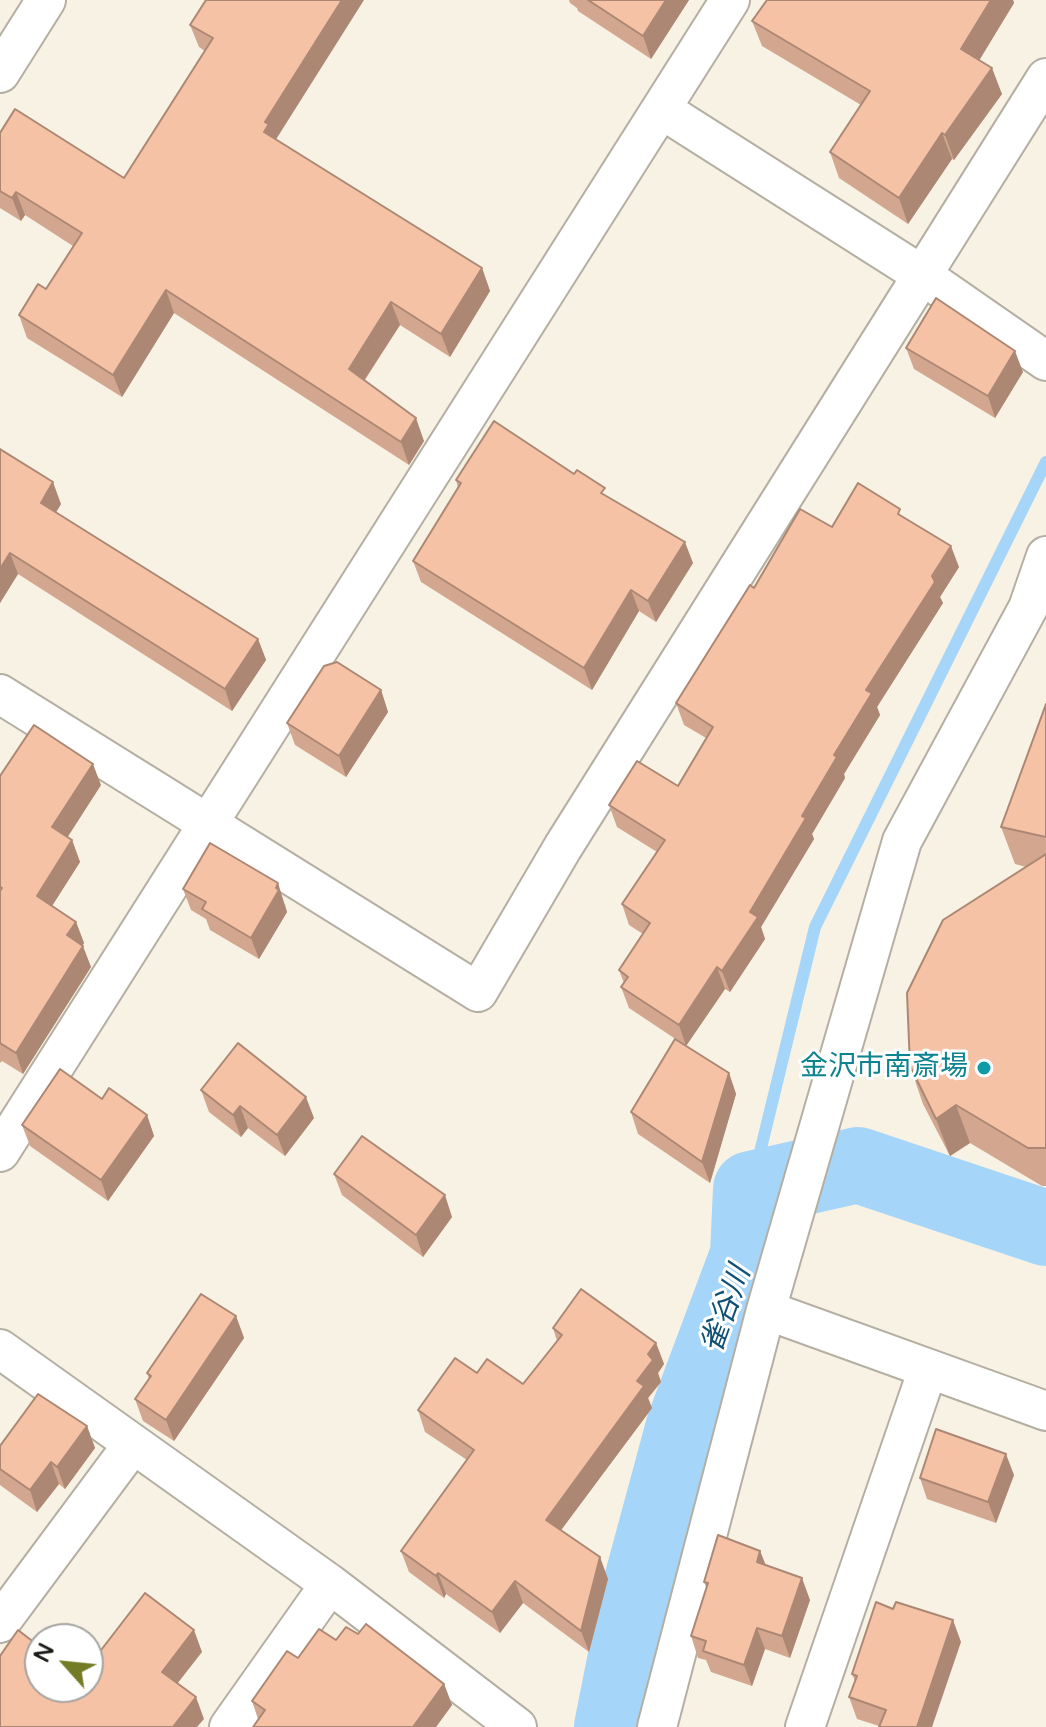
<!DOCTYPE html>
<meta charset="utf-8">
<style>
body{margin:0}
#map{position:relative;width:1046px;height:1727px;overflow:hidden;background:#f7f2e4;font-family:"Varela Round",sans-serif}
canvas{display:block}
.north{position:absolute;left:24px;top:1623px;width:80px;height:80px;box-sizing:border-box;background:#fff;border:2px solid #a5a4a2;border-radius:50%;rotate:297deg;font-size:22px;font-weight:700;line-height:32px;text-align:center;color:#1d1b17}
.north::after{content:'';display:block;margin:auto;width:28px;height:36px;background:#747b25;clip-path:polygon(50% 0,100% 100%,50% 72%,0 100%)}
</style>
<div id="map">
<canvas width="1046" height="1727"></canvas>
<div class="north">N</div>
</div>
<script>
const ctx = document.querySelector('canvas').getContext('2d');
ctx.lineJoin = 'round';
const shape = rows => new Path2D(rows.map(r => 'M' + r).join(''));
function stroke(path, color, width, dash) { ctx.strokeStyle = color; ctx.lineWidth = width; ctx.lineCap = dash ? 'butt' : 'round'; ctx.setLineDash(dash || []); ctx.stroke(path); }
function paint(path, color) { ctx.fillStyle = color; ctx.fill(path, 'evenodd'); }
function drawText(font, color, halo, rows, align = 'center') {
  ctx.font = font + ' "Varela Round","Noto Sans JP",sans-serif'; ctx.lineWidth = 6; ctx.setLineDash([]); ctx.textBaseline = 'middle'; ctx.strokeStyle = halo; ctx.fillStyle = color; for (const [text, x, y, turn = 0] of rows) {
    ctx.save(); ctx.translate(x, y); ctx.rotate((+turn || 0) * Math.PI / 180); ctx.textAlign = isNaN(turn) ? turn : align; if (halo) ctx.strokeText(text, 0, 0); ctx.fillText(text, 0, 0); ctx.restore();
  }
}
stroke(shape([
 [751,1189,815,927,1046,462]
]), '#a5d5f8', 12);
stroke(shape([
 [612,1727,638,1596,684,1426,748,1255,751,1189,858,1165,1046,1228]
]), '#a5d5f8', 76);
const minor = shape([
 [0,73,46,0],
 [661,109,922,275,1046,361],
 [0,694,478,992,563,847,1046,78],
 [0,1152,730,0],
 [766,1310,1046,1411],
 [0,1349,330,1584,517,1727],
 [0,1623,133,1444],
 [229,1727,330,1584],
 [657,1727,766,1310,902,841,1028,608,1046,556],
 [805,1727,928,1369]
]);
stroke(minor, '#b4afa2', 42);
stroke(minor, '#fff', 38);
paint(shape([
 [206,0,276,139,482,268,490,291,450,357,400,325,365,380,424,441,409,465,174,313,122,397,27,338,19,315,46,289,73,246,25,215,21,221,0,208,0,133,124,178,205,51,199,47,190,25],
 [569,0,689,0,651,59,578,11,577,8,570,3],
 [767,0,1013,0,1014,3,979,60,1002,94,954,160,952,159,908,224,839,178,830,152,861,105,762,46,752,21],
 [906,348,1023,372,995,418,914,369],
 [0,449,61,504,56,512,258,639,266,660,232,711,18,574,0,603],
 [456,480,608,497,693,563,656,622,639,611,592,690,421,582,413,561,458,488],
 [903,517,959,567,940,597,943,603,877,707,880,715,844,774,845,778,812,834,814,839,761,927,765,939,730,992,725,989,686,1046,629,1008,621,987,624,983,619,970,643,934,629,925,622,904,657,852,617,827,609,805,678,786,706,738,684,725,676,703,754,588,832,527],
 [381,690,388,712,346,777,295,745,287,723],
 [1046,704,1046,1186,1042,1186,970,1143,950,1156,923,1104,910,1066,1026,867,1015,864,1001,827],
 [0,776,101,785,67,837,72,840,80,862,52,906,76,922,84,943,82,946,91,967,23,1074,2,1061,0,1063],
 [183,889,286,905,285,906,287,912,259,959,210,930,206,919,191,910],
 [729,1073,736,1094,710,1183,638,1134,631,1112],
 [201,1090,314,1118,285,1156,248,1128,241,1137,209,1112],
 [102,1099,147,1115,154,1136,108,1201,30,1146,22,1125],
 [334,1174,452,1217,423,1257,342,1195],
 [236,1316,244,1338,174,1441,143,1421,135,1399,149,1379,147,1373],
 [553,1328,656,1343,664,1364,658,1373,661,1382,648,1398,652,1408,561,1530,608,1579,589,1652,523,1603,500,1633,446,1594,444,1598,409,1572,401,1551,467,1460,425,1432,418,1410,477,1373,523,1384,557,1341],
 [87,1426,95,1448,65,1489,59,1484,37,1512,0,1485,0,1446],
 [1014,1475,996,1523,927,1499,920,1478],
 [760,1551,766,1565,810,1600,790,1658,765,1649,752,1686,711,1672,706,1660,698,1658,691,1636,706,1587,704,1582],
 [336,1640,444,1684,452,1705,436,1727,253,1727,258,1719,252,1701,298,1658],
 [961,1642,879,1726,857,1719,849,1697,855,1681,852,1674]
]), '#d3a78f');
paint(shape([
 [342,0,364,0,275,141,264,132,265,122],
 [666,0,689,0,651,59,643,36],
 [991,0,1013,0,1014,3,971,74,961,49],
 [992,68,1002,94,954,160,945,135],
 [942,133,952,159,908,224,899,198],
 [16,192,25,215,21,221,12,198],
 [482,268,490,291,450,357,441,334],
 [166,290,174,313,122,397,113,375],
 [391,302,400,325,357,391,349,369],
 [1015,351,1023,372,995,418,988,396],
 [416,418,424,441,409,465,401,442],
 [53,482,61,504,49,524,41,503],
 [685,542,693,563,656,622,648,601],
 [951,546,959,567,940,597,943,603,877,707,880,715,844,774,845,778,812,834,814,839,761,927,765,939,730,992,722,971,750,912,802,816,866,690],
 [10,553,18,574,0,603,0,569],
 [631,590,639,611,592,690,584,668],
 [258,639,266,660,232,711,225,689],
 [381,690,388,712,346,777,339,756],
 [93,764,101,785,60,849,52,827],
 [72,840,80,862,45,917,37,896],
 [278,883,287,912,259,959,251,938],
 [76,922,84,943,75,957,67,935],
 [83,946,91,967,23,1074,16,1053],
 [717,967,725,989,686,1046,679,1025],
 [729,1073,736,1094,710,1183,702,1162],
 [306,1097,314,1118,285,1156,277,1135],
 [956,1105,970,1143,950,1156,936,1119],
 [240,1106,248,1128,241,1137,233,1115],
 [147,1115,154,1136,108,1201,101,1180],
 [445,1195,452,1217,423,1257,416,1235],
 [236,1316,244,1338,174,1441,166,1420],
 [656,1343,664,1364,658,1373,661,1382,648,1398,652,1408,553,1541,546,1520,637,1381,648,1354],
 [87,1426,95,1448,65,1489,57,1467],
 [1006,1454,1014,1475,996,1523,988,1502],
 [51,1462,59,1484,37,1512,30,1490],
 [760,1551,768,1572,757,1562],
 [600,1557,608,1579,589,1652,581,1631],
 [438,1573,446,1594,444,1598,436,1576],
 [802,1578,810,1600,790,1658,782,1636],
 [515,1581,523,1603,500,1633,492,1612],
 [953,1620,961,1642,932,1727,917,1727],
 [757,1628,765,1649,752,1686,744,1665],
 [194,1630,202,1652,170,1693,162,1672],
 [444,1684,452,1705,436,1727,413,1727],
 [196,1697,204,1719,197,1727,173,1727]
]), '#ac8874');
const building = shape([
 [206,0,342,0,265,122,269,124,264,132,482,268,441,334,391,302,349,369,416,418,401,442,166,290,113,375,19,315,38,284,46,289,82,233,16,192,12,198,0,191,0,133,15,109,124,178,213,38,190,25,206,0],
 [588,0,666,0,643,36,588,0],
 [767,0,991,0,961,49,992,68,945,135,942,133,899,198,830,152,870,91,752,21,767,0],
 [936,298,1015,351,988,396,906,348,936,298],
 [494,421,574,474,577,470,605,488,601,493,685,542,648,601,631,590,584,668,413,561,461,483,456,480,494,421],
 [0,449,53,482,41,503,258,639,225,689,10,553,0,569,0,449],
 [858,483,900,509,898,514,951,546,932,576,935,582,866,690,872,693,834,755,837,757,802,816,806,818,750,912,758,917,722,971,717,967,679,1025,621,987,628,977,619,970,650,923,622,904,665,840,609,805,637,761,678,786,713,727,676,703,750,585,754,588,800,509,832,527,858,483],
 [337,662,381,690,339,756,287,723,324,666,337,662],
 [1046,704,1046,837,1001,827,1046,704],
 [34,725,93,764,52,827,72,840,37,896,76,922,67,935,83,946,16,1053,0,1043,0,891,2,888,0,887,0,776,34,725],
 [210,843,278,883,276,888,279,890,251,938,202,909,206,902,183,889,210,843],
 [1046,854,1046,1148,1028,1148,956,1105,936,1119,910,1066,907,993,943,920,1046,854],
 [675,1039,729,1073,702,1162,631,1112,675,1039],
 [238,1043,306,1097,277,1135,240,1106,233,1115,201,1090,238,1043],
 [60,1069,102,1099,109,1088,147,1115,101,1180,22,1125,60,1069],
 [362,1136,445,1195,416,1235,334,1174,362,1136],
 [581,1289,656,1343,648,1354,653,1360,637,1381,644,1386,546,1520,600,1557,581,1631,515,1581,492,1612,438,1573,436,1576,401,1551,474,1450,418,1410,455,1358,477,1373,487,1359,523,1384,562,1335,553,1328,581,1289],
 [201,1294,236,1316,166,1420,135,1399,151,1376,147,1373,201,1294],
 [38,1394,87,1426,57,1467,51,1462,30,1490,0,1469,0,1446,38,1394],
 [936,1429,1006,1454,988,1502,920,1478,936,1429],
 [718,1535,760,1551,757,1562,802,1578,782,1636,757,1628,744,1665,703,1651,706,1641,691,1636,708,1583,704,1582,718,1535],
 [145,1593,194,1630,162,1672,196,1697,173,1727,0,1727,0,1656,18,1630,40,1647,40,1687,88,1687,88,1667,145,1593],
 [876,1602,893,1609,896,1602,953,1620,917,1727,879,1727,886,1710,849,1697,857,1676,852,1674,876,1602],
 [366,1624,444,1684,413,1727,253,1727,265,1710,252,1701,287,1651,298,1658,319,1629,336,1640,346,1627,358,1634,366,1624]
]);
paint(building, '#f5c2a6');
stroke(building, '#ac8874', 2);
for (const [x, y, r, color] of [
 [984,1068,8,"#0f9aa8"]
]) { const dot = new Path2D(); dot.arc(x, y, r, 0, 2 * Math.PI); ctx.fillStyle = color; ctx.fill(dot); stroke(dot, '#fff', 3); }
drawText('28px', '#0d838f', '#fff', [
 ["金沢市南斎場",968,1068]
], 'right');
drawText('italic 30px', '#0f5176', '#fff', [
 ["雀谷川",727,1310,-70]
]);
</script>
